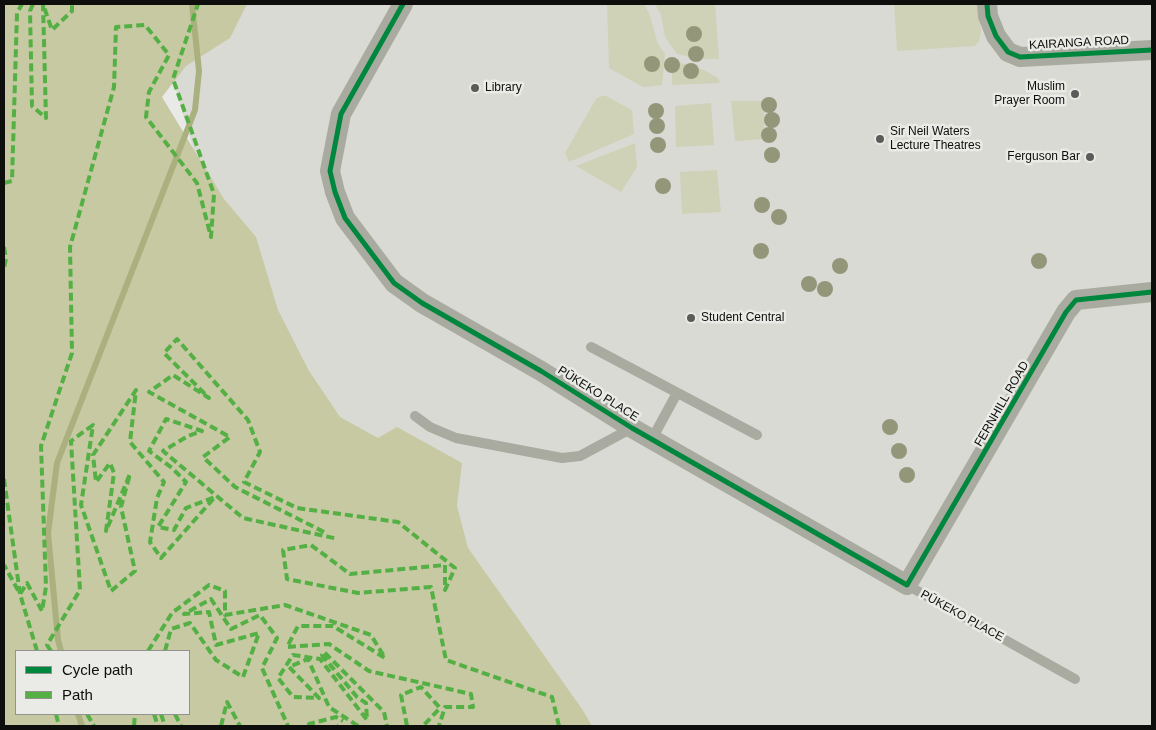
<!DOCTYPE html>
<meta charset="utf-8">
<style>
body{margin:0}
#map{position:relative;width:1156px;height:730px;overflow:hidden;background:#e9e9e7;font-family:Helvetica,sans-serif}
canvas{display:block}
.frame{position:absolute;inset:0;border:5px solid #0e0e0d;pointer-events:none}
.legend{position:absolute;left:15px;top:650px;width:175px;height:65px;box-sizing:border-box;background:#eaeae6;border:1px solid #92928f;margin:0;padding:6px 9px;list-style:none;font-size:15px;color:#0e0e0d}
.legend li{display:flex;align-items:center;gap:10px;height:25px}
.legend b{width:25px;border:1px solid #92928f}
</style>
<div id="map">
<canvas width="1156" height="730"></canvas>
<div class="frame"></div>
<ul class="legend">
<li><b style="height:6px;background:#00873e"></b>Cycle path</li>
<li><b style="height:6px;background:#54b044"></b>Path</li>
</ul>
</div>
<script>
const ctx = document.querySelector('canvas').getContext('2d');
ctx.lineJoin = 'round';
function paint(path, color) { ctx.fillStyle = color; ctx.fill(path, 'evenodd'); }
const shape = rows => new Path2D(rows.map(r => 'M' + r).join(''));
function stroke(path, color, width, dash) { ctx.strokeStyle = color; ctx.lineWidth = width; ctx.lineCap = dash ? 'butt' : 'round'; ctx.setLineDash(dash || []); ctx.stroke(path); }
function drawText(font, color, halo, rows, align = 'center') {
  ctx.font = font + ' Helvetica,sans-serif'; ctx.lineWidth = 5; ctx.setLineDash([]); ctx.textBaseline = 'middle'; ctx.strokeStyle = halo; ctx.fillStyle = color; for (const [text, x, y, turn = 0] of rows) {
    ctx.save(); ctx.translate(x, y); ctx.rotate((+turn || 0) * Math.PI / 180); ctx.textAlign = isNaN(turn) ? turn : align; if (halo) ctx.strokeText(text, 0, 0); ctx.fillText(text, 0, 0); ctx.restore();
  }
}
paint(shape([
 [151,4,1152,4,1152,726,569,726,239,306]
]), '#dadad4');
paint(shape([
 [607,4,644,4,649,13,658,44,665,54,662,85,643,87,609,68],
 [655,4,715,4,719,59,703,59,677,54,665,37,661,15],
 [894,4,979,4,981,32,979,41,975,46,897,51],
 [672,60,704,70,718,78,720,83,672,85],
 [601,96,606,96,632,110,634,134,569,162,565,153,596,99],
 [731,101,764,101,765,139,735,141],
 [711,103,714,145,676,147,675,106],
 [635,143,637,167,621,192,576,166],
 [717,170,721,212,682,214,680,172]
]), '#cfd2b7');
paint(shape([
 [4,4,247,4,230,38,186,66,162,97,224,199,256,237,278,310,309,371,340,417,378,438,397,427,462,463,457,506,468,548,582,709,592,726,4,726],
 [16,651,189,651,189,714,16,714]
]), '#c6c9a2');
stroke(shape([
 [61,651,58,640,48,533,57,463,195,110,199,71,192,4],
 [78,714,82,726]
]), '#abb07f', 6);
stroke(shape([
 [591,347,757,435],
 [415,416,430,427,456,438,562,458,580,456,632,428],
 [652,439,677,393],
 [907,585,1075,679]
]), '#a9aaa0', 10);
stroke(shape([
 [403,4,341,114,330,171,335,192,345,218,394,283,422,303,541,371,632,428,907,585,1066,312,1076,300,1152,292],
 [987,4,988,16,996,36,1008,52,1020,57,1152,50]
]), '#a9aaa0', 20);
stroke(shape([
 [33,4,30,11,32,106,46,118,43,4,52,30,72,11,72,4],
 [4,183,12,181,17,13,22,4],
 [4,247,6,258,4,269],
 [4,479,20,594,4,565],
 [324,532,235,487,203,457,230,437,149,392,173,375,209,398,164,353,177,339,248,420,260,452,244,482,297,508,398,522,455,568,445,590,445,565,350,574,311,545,283,550,287,579,358,593,431,587,446,660,552,697,559,726],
 [37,651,20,594,27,583,42,611,46,587,41,446,72,353,70,247,114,87,116,27,145,25,169,55,149,92,146,117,197,183,211,237,214,194,173,79,198,4],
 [51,651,47,645,80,590,71,441,93,425,81,505,111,591,135,571,121,507,130,474,106,531,114,473,110,463,96,482,93,455,136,390,130,442,164,482,157,498,150,542,161,558,215,497,186,508,174,530,158,527,186,482,172,468,149,451,166,419,202,431,188,436,163,451,243,518,338,539],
 [148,651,172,613,209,585,225,591,225,615,285,605,371,635,385,658,333,626,298,626,287,647,329,644,369,671,471,694,473,707,445,707,439,726],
 [165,651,171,629,190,623,216,660,243,677,259,633,216,645,209,612,184,614,211,599,231,629,260,615,277,638,262,668,288,726],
 [56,714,59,726],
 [87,714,94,726],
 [154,714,158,726],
 [161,714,165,726],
 [175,714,181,726],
 [134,726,135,714],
 [221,726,227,702,240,726],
 [309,726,309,724,336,717,343,721],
 [337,726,338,726],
 [358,726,329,707,308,659,289,667,319,698,293,697,278,678,293,655,320,659,367,720,366,703,357,697,322,655,324,652,384,712,387,726],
 [407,726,401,695,421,687,440,708,423,726]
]), '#54b044', 4, [8, 4]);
stroke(shape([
 [403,4,341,114,330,171,335,192,345,218,394,283,422,303,541,371,632,428,907,585,1066,312,1076,300,1152,292],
 [987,4,988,16,996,36,1008,52,1020,57,1152,50]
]), '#00873e', 5);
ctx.fillStyle = '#949679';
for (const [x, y] of [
 [694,34],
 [696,54],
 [652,64],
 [672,65],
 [691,71],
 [769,105],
 [656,111],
 [772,120],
 [657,126],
 [769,135],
 [658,145],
 [772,155],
 [663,186],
 [762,205],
 [779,217],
 [761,251],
 [1039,261],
 [840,266],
 [809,284],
 [825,289],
 [890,427],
 [899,451],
 [907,475]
]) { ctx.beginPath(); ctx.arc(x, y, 8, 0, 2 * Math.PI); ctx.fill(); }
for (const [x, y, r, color] of [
 [475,88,5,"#5b5b59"],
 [1075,94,5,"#5b5b59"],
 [880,139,5,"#5b5b59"],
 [1090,157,5,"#5b5b59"],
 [691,318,5,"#5b5b59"]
]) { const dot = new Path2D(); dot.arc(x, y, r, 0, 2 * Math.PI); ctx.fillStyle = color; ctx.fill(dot); stroke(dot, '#eaeae6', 2); }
drawText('12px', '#0e0e0d', '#eaeae6', [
 ["KAIRANGA ROAD",1079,43,-3],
 ["PŪKEKO PLACE",598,394,32],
 ["FERNHILL ROAD",1002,404,-60],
 ["PŪKEKO PLACE",962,616,29]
]);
drawText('12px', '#0e0e0d', '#eaeae6', [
 ["Muslim",1065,87,"right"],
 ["Prayer Room",1065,101,"right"],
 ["Library",485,88],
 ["Sir Neil Waters",890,132],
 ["Lecture Theatres",890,146],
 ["Ferguson Bar",1080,157,"right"],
 ["Student Central",701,318]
], 'left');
</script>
